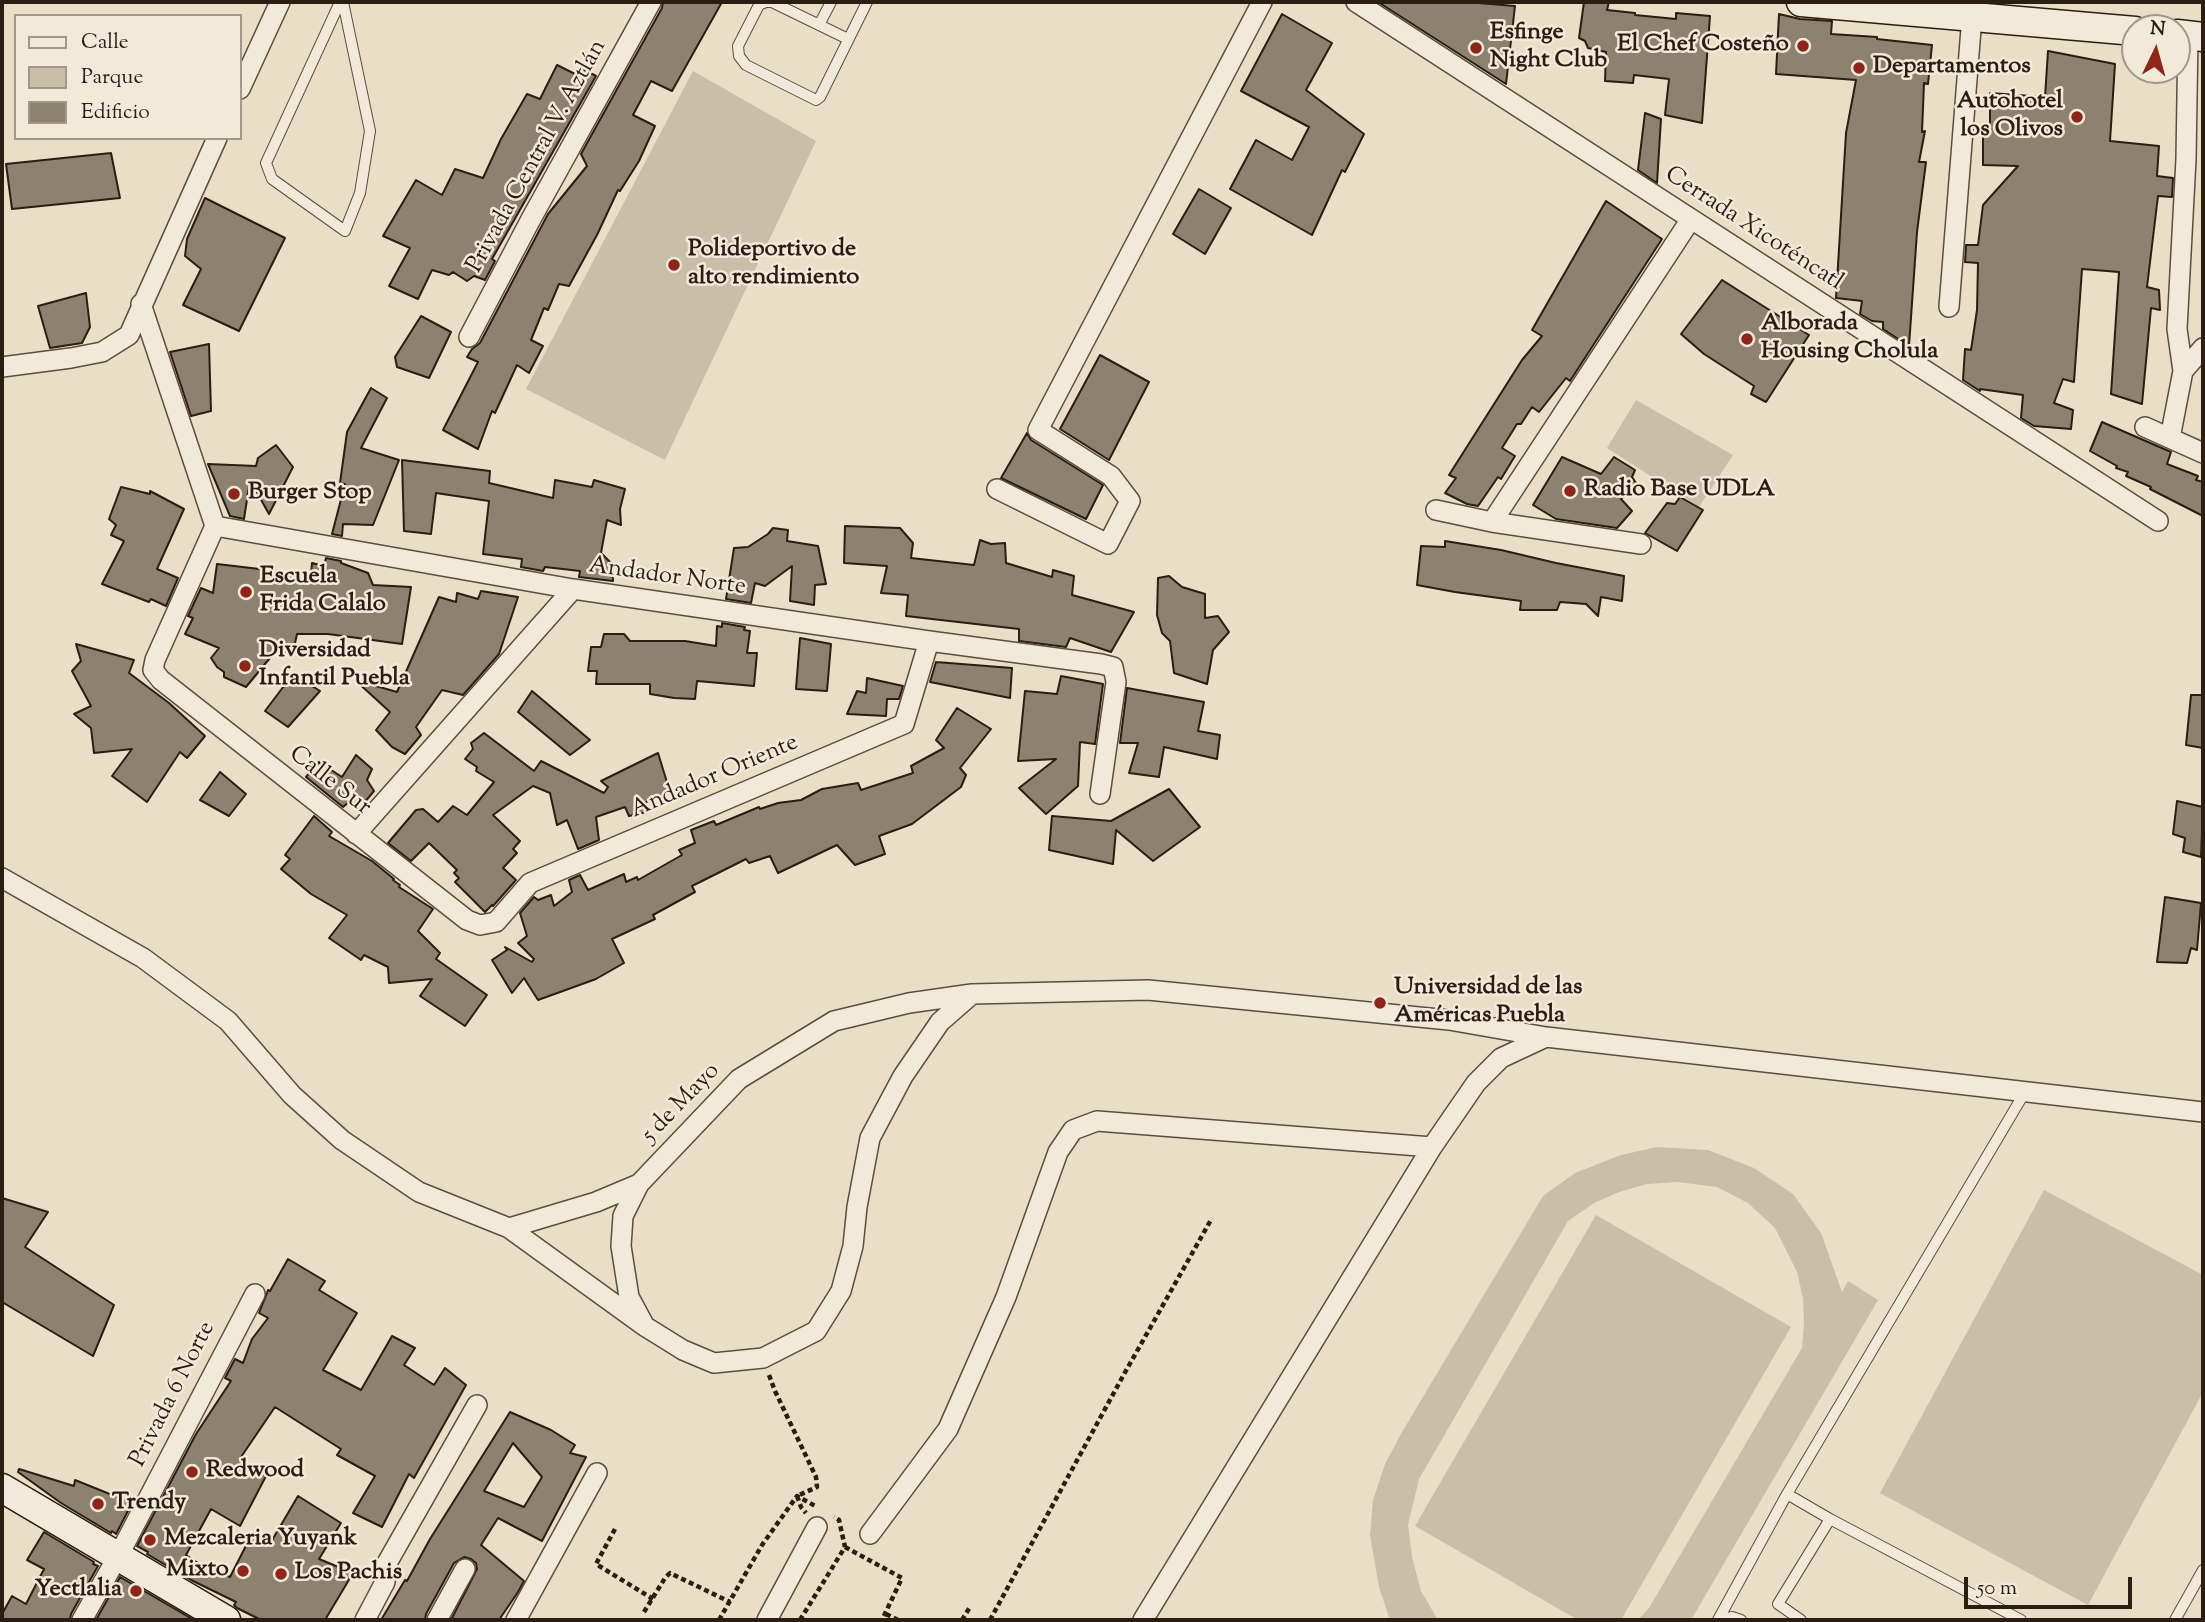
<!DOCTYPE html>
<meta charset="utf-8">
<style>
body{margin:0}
#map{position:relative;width:2205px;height:1622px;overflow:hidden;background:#e9dfc6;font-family:"Sorts Mill Goudy",serif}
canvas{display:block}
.frame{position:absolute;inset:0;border:4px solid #2a1d11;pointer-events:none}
.legend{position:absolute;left:14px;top:14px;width:228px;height:126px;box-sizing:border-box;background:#f1eada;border:2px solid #a1988a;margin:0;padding:9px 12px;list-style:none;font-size:21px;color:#2a1d11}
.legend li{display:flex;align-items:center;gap:14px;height:35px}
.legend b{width:35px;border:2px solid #a1988a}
.north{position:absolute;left:2121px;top:14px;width:70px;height:70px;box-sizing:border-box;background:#f1eada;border:2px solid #a1988a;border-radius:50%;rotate:5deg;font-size:19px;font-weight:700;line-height:28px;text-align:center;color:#2a1d11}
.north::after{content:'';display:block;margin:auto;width:24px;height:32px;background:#8f2418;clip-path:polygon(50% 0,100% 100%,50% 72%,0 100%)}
.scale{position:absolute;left:1964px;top:1577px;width:168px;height:32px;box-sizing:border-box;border:4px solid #2a1d11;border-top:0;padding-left:9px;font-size:21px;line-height:24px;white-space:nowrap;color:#2a1d11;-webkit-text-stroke:5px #f1eada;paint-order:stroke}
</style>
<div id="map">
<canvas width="2205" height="1622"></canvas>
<div class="frame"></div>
<ul class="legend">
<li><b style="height:9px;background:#f1eada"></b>Calle</li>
<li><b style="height:19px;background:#c9bea7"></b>Parque</li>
<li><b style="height:19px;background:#8d826f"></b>Edificio</li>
</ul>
<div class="north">N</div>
<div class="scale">50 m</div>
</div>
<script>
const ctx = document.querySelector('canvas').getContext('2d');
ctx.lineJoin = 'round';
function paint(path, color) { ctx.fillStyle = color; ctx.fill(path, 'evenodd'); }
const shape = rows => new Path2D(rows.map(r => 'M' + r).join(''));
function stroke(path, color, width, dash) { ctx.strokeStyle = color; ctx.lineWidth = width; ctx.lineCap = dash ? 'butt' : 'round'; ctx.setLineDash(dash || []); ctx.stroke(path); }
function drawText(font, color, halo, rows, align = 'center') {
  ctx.font = font + ' "Sorts Mill Goudy",serif'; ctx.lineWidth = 5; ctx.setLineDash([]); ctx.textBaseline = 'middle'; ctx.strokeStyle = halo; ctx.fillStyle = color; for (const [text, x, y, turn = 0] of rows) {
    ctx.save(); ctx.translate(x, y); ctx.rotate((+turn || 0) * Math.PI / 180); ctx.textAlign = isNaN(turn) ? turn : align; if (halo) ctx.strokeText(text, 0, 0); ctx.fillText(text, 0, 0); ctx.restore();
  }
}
paint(shape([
 [693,71,816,141,665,460,526,389],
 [1636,400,1733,455,1699,507,1607,448],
 [1657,1147,1708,1150,1754,1168,1793,1194,1821,1233,1842,1292,1848,1281,1878,1300,1691,1620,1638,1620,1649,1608,1802,1348,1804,1324,1803,1298,1797,1272,1775,1228,1748,1203,1717,1187,1678,1182,1647,1184,1619,1192,1594,1203,1568,1221,1419,1479,1408,1525,1412,1557,1421,1591,1438,1620,1390,1620,1379,1587,1370,1535,1373,1500,1385,1464,1402,1432,1543,1196,1575,1173,1621,1155],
 [2044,1190,2203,1275,2203,1392,2088,1605,1880,1493],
 [1596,1215,1791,1327,1621,1620,1578,1620,1415,1526]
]), '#c9bea7');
const building = shape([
 [663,2,722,2,672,91,651,81,633,115,655,126,639,161,620,191,618,190,597,235,569,286,559,284,548,310,544,308,531,340,543,346,529,373,517,365,495,413,492,411,478,449,443,430,478,362,467,357,472,349,480,343,548,214,587,166,581,154,662,8,663,2],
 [1378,2,1466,2,1515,6,1506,84,1378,2],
 [1584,2,1609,2,1607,10,1635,13,1635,15,1676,19,1676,13,1710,16,1702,123,1665,115,1669,79,1634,75,1633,83,1605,81,1606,52,1588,48,1585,41,1579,38,1584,2],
 [1282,14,1332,43,1306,90,1364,134,1345,172,1342,170,1312,235,1230,189,1256,140,1292,160,1309,127,1241,91,1282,14],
 [1779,14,1800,19,1832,21,1831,34,1877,37,1877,39,1932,45,1928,84,1924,83,1922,132,1925,131,1919,162,1926,162,1917,232,1909,346,1883,329,1883,322,1872,321,1860,314,1862,301,1836,298,1846,133,1856,80,1776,74,1779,14],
 [2048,51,2115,64,2110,141,2159,146,2157,176,2173,178,2172,197,2158,196,2147,287,2159,290,2160,310,2151,308,2142,404,2111,394,2119,272,2082,269,2074,382,2063,379,2054,403,2073,410,2071,429,2034,426,2021,418,2023,395,1980,389,1980,391,1963,380,1965,349,1971,350,1977,310,1978,263,1965,262,1966,245,1978,245,1983,205,2018,166,1983,165,1983,129,1990,130,1990,93,2045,97,2048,51],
 [557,65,575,74,579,67,596,76,492,259,495,261,485,280,474,276,467,281,453,272,449,275,432,270,418,299,389,286,410,248,383,236,416,180,442,195,455,169,483,178,501,139,527,94,540,99,557,65],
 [1645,113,1661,119,1657,183,1638,170,1645,113],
 [111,153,120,198,12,209,6,164,111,153],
 [1199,189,1231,208,1205,254,1173,234,1199,189],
 [205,198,285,238,239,331,183,305,201,269,185,256,187,239,205,198],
 [1606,201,1662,239,1570,381,1566,378,1539,412,1532,407,1521,424,1517,424,1502,448,1515,456,1501,479,1498,477,1478,506,1467,504,1445,493,1456,478,1449,475,1522,360,1542,336,1532,330,1606,201],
 [1722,280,1809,335,1766,402,1751,394,1754,386,1704,354,1681,334,1722,280],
 [86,293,90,327,82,343,50,348,38,306,86,293],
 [421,316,451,332,429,378,397,367,395,357,421,316],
 [209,344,211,411,191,416,170,352,209,344],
 [1100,355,1149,382,1109,460,1060,429,1100,355],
 [371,388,387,398,361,448,399,460,373,525,343,524,342,536,332,534,345,484,340,483,347,432,371,388],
 [2102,422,2171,452,2167,464,2198,476,2196,480,2203,482,2203,516,2150,489,2151,487,2126,476,2128,472,2116,468,2117,466,2090,451,2102,422],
 [1027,433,1031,440,1103,485,1086,519,1001,478,1027,433],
 [276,445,293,467,269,514,250,480,244,519,230,516,208,464,256,466,258,458,276,445],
 [1562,457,1601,474,1614,457,1635,470,1632,477,1636,483,1621,499,1632,511,1617,528,1556,519,1533,505,1562,457],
 [402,460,490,471,489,483,553,498,555,480,592,487,594,480,625,489,620,509,621,525,607,520,601,553,612,564,613,581,579,577,580,571,545,567,543,571,521,567,522,559,483,554,489,501,436,493,431,534,404,531,402,460],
 [121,487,150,494,150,491,184,509,157,569,178,578,166,606,151,599,149,602,102,584,124,541,111,535,116,525,109,519,121,487],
 [1680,497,1703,510,1677,551,1645,533,1667,503,1675,504,1680,497],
 [845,526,900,528,913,543,911,558,974,565,980,540,991,544,1005,543,1006,563,1052,577,1053,570,1074,576,1072,595,1134,612,1111,652,1070,638,1066,647,1019,641,1019,629,906,616,908,595,881,593,887,566,844,563,845,526],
 [773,528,788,530,787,541,818,546,826,584,815,585,814,605,790,601,792,566,765,586,755,583,751,603,726,599,734,548,748,547,768,534,773,528],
 [1445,541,1501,550,1556,563,1624,576,1622,601,1601,597,1598,616,1586,604,1560,602,1557,610,1520,610,1521,601,1455,592,1417,585,1421,546,1445,547,1445,541],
 [326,558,341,561,341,563,368,573,373,585,411,587,402,644,328,634,297,634,292,657,279,647,246,687,224,677,224,672,217,667,211,658,219,648,185,634,193,618,188,616,201,588,213,593,217,564,311,575,312,563,324,566,326,558],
 [1169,576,1182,587,1205,594,1205,618,1218,616,1229,632,1213,650,1207,684,1174,673,1170,641,1162,633,1157,615,1158,578,1169,576],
 [481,591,518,597,499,654,463,695,442,690,416,727,421,735,405,754,392,747,376,730,390,712,355,680,397,692,439,597,456,602,457,593,478,599,481,591],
 [722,623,745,627,744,630,750,631,747,653,757,653,754,686,697,681,695,699,674,698,650,694,650,684,596,684,597,671,588,671,591,647,601,647,604,634,624,634,630,641,685,641,716,646,717,626,722,627,722,623],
 [800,638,831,644,827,691,796,689,800,638],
 [76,644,134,660,129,673,169,703,205,736,187,758,180,752,147,802,112,776,132,749,94,753,91,728,74,714,91,706,72,671,81,661,76,644],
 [936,662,1012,668,1010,698,930,682,936,662],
 [293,674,320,691,288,727,265,711,293,674],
 [1061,676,1103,684,1095,744,1080,742,1078,786,1046,814,1019,788,1056,759,1018,761,1025,691,1057,694,1061,676],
 [867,678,903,686,899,699,887,699,886,716,847,714,857,691,866,693,867,678],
 [1127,688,1204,702,1198,731,1220,735,1217,759,1164,747,1159,777,1129,773,1138,743,1120,743,1127,688],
 [532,691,590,740,570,755,518,712,532,691],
 [2191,695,2203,695,2203,748,2186,745,2191,695],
 [957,708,991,729,960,768,966,775,961,787,912,824,879,836,885,854,855,865,837,845,778,873,770,856,749,863,746,859,692,886,695,892,653,915,655,919,612,939,624,963,596,979,538,1000,524,978,512,993,492,960,507,950,505,947,532,962,534,959,518,943,527,936,520,913,534,897,538,900,551,895,554,906,572,892,569,880,580,875,588,890,624,874,626,882,637,877,638,880,682,855,679,850,695,843,691,830,714,821,716,825,759,807,760,809,778,803,801,800,822,789,858,783,861,790,913,773,911,766,944,748,936,740,957,708],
 [484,733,534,771,541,761,604,793,608,787,601,781,658,753,670,792,644,803,647,812,629,816,625,807,596,817,599,840,578,849,567,820,557,825,550,793,533,786,493,815,520,841,513,849,517,853,503,868,516,880,493,906,492,905,485,912,455,882,459,878,454,873,457,870,429,843,411,861,388,843,416,810,423,809,438,822,453,806,467,815,494,782,476,771,477,767,465,759,473,749,471,743,484,733],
 [356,755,372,769,367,780,374,791,359,809,349,802,343,807,306,777,319,762,342,777,356,755],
 [220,772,246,794,229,816,200,800,220,772],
 [1169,789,1200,827,1153,861,1116,830,1113,864,1049,850,1052,816,1111,821,1169,789],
 [2177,801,2203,807,2201,857,2183,852,2185,838,2173,834,2177,801],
 [314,816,332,832,329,836,372,861,394,879,393,880,400,885,399,887,433,909,418,931,440,953,436,959,487,995,465,1026,420,996,432,979,389,983,388,967,364,955,361,960,329,938,347,915,311,894,281,869,290,859,285,855,314,816],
 [2165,897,2201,903,2197,950,2191,948,2187,963,2157,962,2165,897],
 [2,1198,48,1212,25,1247,114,1305,93,1356,2,1302,2,1198],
 [288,1259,325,1281,319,1290,357,1313,323,1370,361,1390,392,1336,415,1348,404,1365,434,1385,445,1368,466,1385,414,1478,409,1474,382,1527,353,1513,375,1476,337,1455,341,1449,275,1407,239,1460,266,1476,240,1526,211,1509,186,1555,201,1565,230,1577,253,1532,271,1542,298,1496,341,1523,319,1559,353,1573,325,1620,261,1620,237,1608,234,1605,236,1602,191,1580,147,1554,148,1552,137,1546,196,1434,231,1381,225,1378,235,1359,243,1363,252,1339,268,1318,259,1313,267,1293,268,1290,270,1291,288,1259],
 [510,1412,551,1430,575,1445,570,1453,586,1457,542,1541,498,1518,481,1545,524,1581,518,1592,499,1620,451,1620,477,1569,476,1563,471,1559,464,1557,454,1563,426,1614,425,1620,381,1620,405,1580,407,1581,430,1539,510,1412],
 [513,1443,542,1477,524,1507,484,1491,513,1443],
 [19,1469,74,1486,75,1480,132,1503,116,1534,112,1531,111,1533,61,1503,18,1472,19,1469],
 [44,1532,94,1562,93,1564,98,1566,71,1614,70,1620,2,1620,2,1614,12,1596,26,1604,44,1569,27,1560,44,1532],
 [120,1577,194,1620,96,1620,120,1577]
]);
paint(building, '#8d826f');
stroke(building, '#2a1d11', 2);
const service = shape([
 [340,2,266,163,272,179,345,231,360,193,370,131,343,2],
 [819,25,831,2],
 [848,39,772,2,766,2,759,5,738,46,739,56,746,65,816,100,820,97,867,2],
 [1718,1620,1787,1494],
 [1718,1620,1732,1617,1741,1620],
 [1801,1620,1778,1604,1830,1519],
 [2021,1620,1830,1519,1787,1494,2025,1092],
 [2175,1620,2203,1570]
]);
const minor = shape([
 [1356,2,2158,521],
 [240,89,280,2],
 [141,304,215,526,155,660,153,670,161,680,467,920,480,925,496,922,530,883,904,724,929,641],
 [1949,307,1972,16],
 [469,337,531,219,651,2],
 [2,367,71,358,102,352,129,335,217,138],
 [2183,371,2203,348],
 [2145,427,2203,453],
 [2170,438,2183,371,2177,329,2186,159,2188,36],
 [997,489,1108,544,1130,501,1111,476,1038,430,1262,2],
 [1436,510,1492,522,1641,544],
 [1492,522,1691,219],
 [215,526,573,589,929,641,1101,664,1113,667,1116,682,1100,794],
 [356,834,573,589],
 [2,878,143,958,228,1021,292,1095,342,1140,419,1192,509,1228,646,1327,683,1350,714,1363,763,1358,816,1331,841,1291,853,1246,857,1207,870,1138,903,1076,940,1022,972,994],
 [639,1184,623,1216,621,1246,629,1297,643,1323],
 [509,1228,596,1202,639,1184,739,1079,834,1021,909,1003,972,994,1148,990,1449,1020,1546,1037,2203,1112],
 [870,1534,948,1429,1006,1297,1058,1152,1073,1130,1097,1121,1432,1147],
 [82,1620,123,1547,255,1294],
 [365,1620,385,1582,387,1563,477,1405],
 [437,1620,465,1569],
 [516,1620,597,1473],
 [767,1620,817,1527],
 [1143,1620,1432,1147,1476,1083,1501,1058,1546,1037]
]);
const secondary = shape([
 [1801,2,2135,31],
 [2177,34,2203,37],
 [2,1488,226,1620]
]);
stroke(service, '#5a4e3e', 12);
stroke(minor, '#5a4e3e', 22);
stroke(secondary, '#2a1d11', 31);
stroke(shape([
 [769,1375,775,1391,816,1477,817,1487,797,1496,801,1507,806,1513],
 [615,1529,596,1564,653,1599],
 [845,1547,902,1578,882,1620],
 [644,1612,665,1578,670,1573,730,1602],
 [886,1614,898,1620],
 [719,1620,762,1545,797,1496,817,1507],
 [800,1620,845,1547,839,1520,834,1517],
 [962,1620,970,1607],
 [990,1620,1123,1376,1212,1218]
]), '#2a1d11', 4.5, [5, 3.5]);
stroke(service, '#f1eada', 10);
stroke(minor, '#f1eada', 19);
stroke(secondary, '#f1eada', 28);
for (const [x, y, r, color] of [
 [1803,46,7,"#8f2418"],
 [1476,48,7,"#8f2418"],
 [1859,68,7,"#8f2418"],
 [2077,117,7,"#8f2418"],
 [674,265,7,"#8f2418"],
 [1747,339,7,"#8f2418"],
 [1570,491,7,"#8f2418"],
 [234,494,7,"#8f2418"],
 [246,592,7,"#8f2418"],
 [245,666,7,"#8f2418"],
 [1380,1003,7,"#8f2418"],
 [192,1472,7,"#8f2418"],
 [98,1504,7,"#8f2418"],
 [150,1540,7,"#8f2418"],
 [243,1571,7,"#8f2418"],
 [281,1574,7,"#8f2418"],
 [136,1591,7,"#8f2418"]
]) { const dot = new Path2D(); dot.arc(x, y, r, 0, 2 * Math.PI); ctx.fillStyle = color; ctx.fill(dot); stroke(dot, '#f1eada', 2.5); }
drawText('bold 24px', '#2a1d11', '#f1eada', [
 ["Esfinge",1490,34],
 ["Night Club",1490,62],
 ["El Chef Costeño",1789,46,"right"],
 ["Departamentos",1873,68],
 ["Autohotel",2063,103,"right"],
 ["los Olivos",2063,131,"right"],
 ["Polideportivo de",688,251],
 ["alto rendimiento",688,279],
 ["Alborada",1761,325],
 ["Housing Cholula",1761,353],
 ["Radio Base UDLA",1584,491],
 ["Burger Stop",248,494],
 ["Escuela",260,578],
 ["Frida Calalo",260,606],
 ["Diversidad",259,652],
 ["Infantil Puebla",259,680],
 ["Universidad de las",1394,989],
 ["Américas Puebla",1394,1017],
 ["Redwood",206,1472],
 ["Trendy",112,1504],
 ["Mezcaleria Yuyank",164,1540],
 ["Mixto",229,1571,"right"],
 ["Los Pachis",295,1574],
 ["Yectlalia",122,1591,"right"]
], 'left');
drawText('24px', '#2a1d11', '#f1eada', [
 ["Privada Central V. Aztlán",538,157,-61],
 ["Cerrada Xicoténcatl",1753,230,33],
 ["Andador Norte",667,578,8],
 ["Andador Oriente",715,778,-23],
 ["Calle Sur",329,782,38],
 ["5 de Mayo",682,1104,-46],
 ["Privada 6 Norte",174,1395,-63]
]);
</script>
